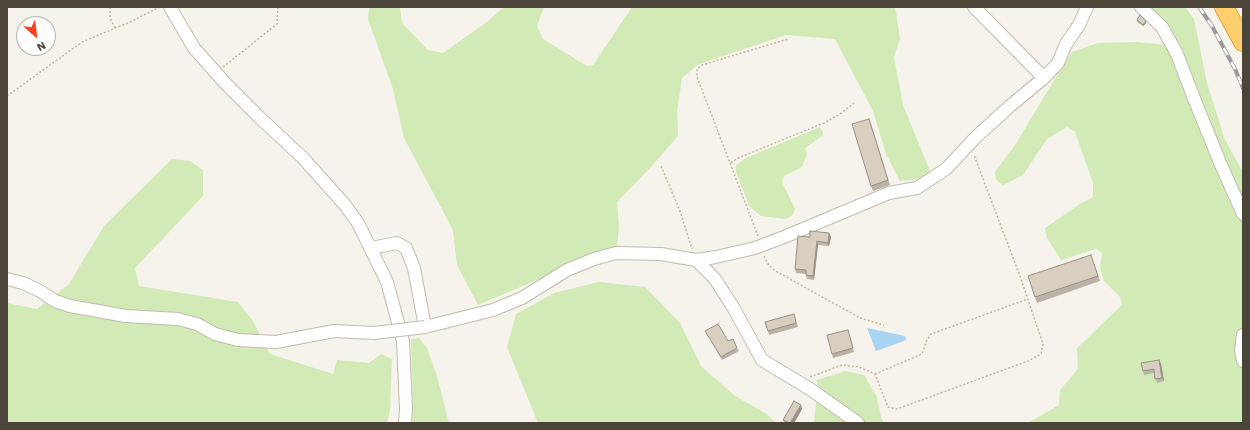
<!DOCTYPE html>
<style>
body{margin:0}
#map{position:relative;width:1250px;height:430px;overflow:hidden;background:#f6f3ec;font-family:"Work Sans",sans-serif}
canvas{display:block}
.frame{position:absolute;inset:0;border:8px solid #4b4439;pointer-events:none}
.north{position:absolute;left:16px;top:16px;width:40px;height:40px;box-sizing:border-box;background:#fff;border:1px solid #b7b4b0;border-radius:50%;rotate:152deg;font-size:11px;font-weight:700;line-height:16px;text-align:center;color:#4b4439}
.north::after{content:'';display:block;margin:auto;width:14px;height:18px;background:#fc3f1d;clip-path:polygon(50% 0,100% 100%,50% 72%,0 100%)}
</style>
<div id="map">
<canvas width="1250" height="430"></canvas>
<div class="frame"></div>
<div class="north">N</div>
</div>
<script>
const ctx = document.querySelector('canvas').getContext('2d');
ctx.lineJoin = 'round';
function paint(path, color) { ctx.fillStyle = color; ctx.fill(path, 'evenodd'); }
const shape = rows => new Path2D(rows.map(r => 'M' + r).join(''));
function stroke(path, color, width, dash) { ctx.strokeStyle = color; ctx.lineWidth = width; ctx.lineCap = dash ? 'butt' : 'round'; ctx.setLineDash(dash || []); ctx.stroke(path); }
paint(shape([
 [369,7,400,7,402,23,428,50,443,53,487,22,504,7,544,7,537,26,543,39,587,66,593,65,632,7,894,7,896,12,900,39,894,57,903,105,930,171,924,178,913,180,900,181,886,154,873,111,835,39,786,35,699,64,682,78,677,111,678,136,650,168,617,202,619,228,617,246,478,305,457,265,453,230,404,138,393,89,368,19],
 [1149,7,1185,7,1194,19,1207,83,1225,140,1243,172,1243,423,1028,423,1059,405,1060,390,1078,369,1077,348,1122,305,1120,297,1104,281,1100,269,1102,253,1096,249,1061,260,1047,238,1045,228,1080,204,1093,197,1093,183,1075,132,1067,127,1047,139,1023,175,1003,185,996,180,995,172,1017,142,1051,85,1072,52,1098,43,1137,42,1168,45],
 [820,127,823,132,822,136,805,148,807,154,802,167,784,176,782,182,795,209,793,215,786,219,761,216,749,206,736,172,736,165,746,158],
 [172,159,190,161,203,170,203,196,135,268,139,286,238,302,253,321,270,354,333,374,337,360,369,363,381,354,392,359,390,410,387,423,7,423,7,303,37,309,69,284,104,226],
 [599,282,645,287,680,323,701,366,735,396,767,414,776,423,538,423,507,347,516,314,554,293],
 [419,338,427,348,437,376,449,423,412,423,413,413,411,339],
 [846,371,864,375,877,397,881,417,884,423,867,423,819,387,816,380],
 [823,401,852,423,814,423,816,403]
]), '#d2eab5');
paint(shape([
 [867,328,905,336,906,339,904,341,876,351]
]), '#a9d4f2');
const minor = shape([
 [170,7,194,48,225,83,259,117,303,158,345,205,358,223,387,282,403,341,406,409,405,423],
 [974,7,1038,72,1045,77],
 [1141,7,1162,27,1177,54,1193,96,1221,165,1243,214],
 [371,248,397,243,406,248,414,268,425,327,493,310,522,298,567,270,594,259,616,253,661,254,696,260,716,257,755,248,784,237,889,193,917,188,946,169,976,137,1010,106,1045,77,1058,63,1066,44,1079,25,1087,7],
 [696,260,715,279,733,307,762,360,810,389,858,423],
 [7,279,23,283,40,291,55,301,70,306,126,316,178,319,197,324,215,334,238,340,276,342,334,331,374,333],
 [1243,335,1241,350,1243,361]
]);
const highway = shape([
 [1224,7,1243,42]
]);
stroke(minor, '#c2bbae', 14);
stroke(highway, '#e0a43c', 20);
stroke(shape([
 [110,7,110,18,115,28],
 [223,67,277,24,278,7],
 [7,96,82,42,130,22,160,7],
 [731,163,738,158,824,123,840,114,854,103],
 [661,166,680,211,692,249],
 [758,236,697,77,697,69,702,65,788,39],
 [764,256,768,264,774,270,860,318,884,325],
 [875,374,922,354,926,342,931,334,1028,299],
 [810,377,842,365,859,367,875,374,888,407,897,409,1028,361,1041,354,1043,344,1020,276,974,155]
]), '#c4b79f', 1.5, [2, 2]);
stroke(minor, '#fff', 12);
stroke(highway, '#ffcf6e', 18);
const rail = shape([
 [1199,7,1212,26,1235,69,1243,88]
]);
stroke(rail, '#9a9a9a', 4);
stroke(rail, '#fff', 2.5, [8]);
const minorBridge = shape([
 [374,333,425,327]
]);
stroke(minorBridge, '#c2bbae', 14, []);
stroke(minorBridge, '#fff', 12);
paint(shape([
 [1137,20,1146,23,1143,26,1137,22],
 [871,124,890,185,873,191,871,186],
 [810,237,831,237,829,246,818,245,814,280,807,279,806,275,806,274,796,273,795,269],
 [1091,255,1100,281,1037,303,1028,276],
 [794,314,798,327,769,335,765,322],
 [848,330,854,352,833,358,832,354],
 [705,331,728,341,737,348,739,351,722,360,707,334],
 [1159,360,1161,364,1164,381,1157,383,1154,373,1144,375,1143,371],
 [801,405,802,409,794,423,785,423,783,420]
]), '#bab2a6');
paint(shape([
 [1146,21,1146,23,1143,26,1143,25],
 [829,233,831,237,829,246,828,243],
 [817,241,818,245,814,280,813,276],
 [1159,360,1161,364,1164,381,1162,378],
 [801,405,802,409,794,423,790,423]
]), '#979187');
const building = shape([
 [1140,15,1146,21,1143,25,1137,20,1140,15],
 [869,119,888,180,871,186,852,124,869,119],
 [810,231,829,233,828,243,817,241,813,276,806,275,806,270,795,269,798,236,810,237,810,231],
 [1091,255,1098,276,1035,297,1028,276,1091,255],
 [794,314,796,323,768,331,765,322,794,314],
 [718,324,728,341,733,339,737,348,721,357,705,331,718,324],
 [848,330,853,348,832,354,827,335,848,330],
 [1159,360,1162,378,1155,379,1154,369,1143,371,1141,363,1159,360],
 [794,401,801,405,790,423,789,423,783,420,794,401]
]);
paint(building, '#d8cfc1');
stroke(building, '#979187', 1);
</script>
